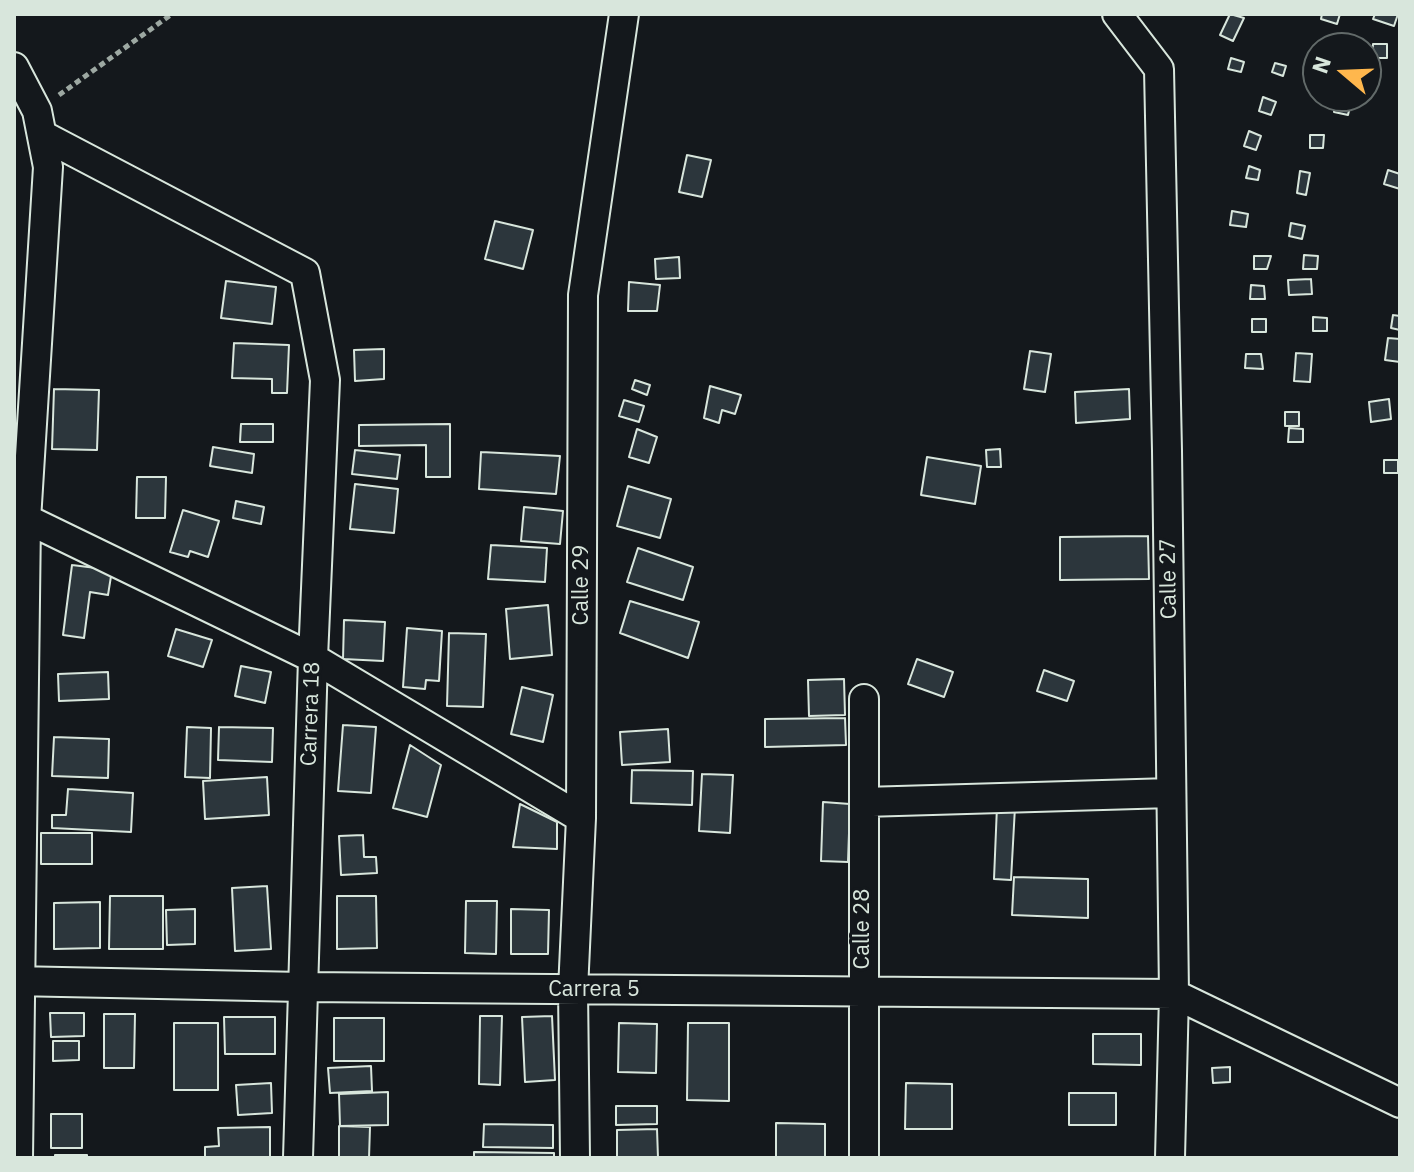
<!DOCTYPE html>
<style>
body{margin:0}
#map{position:relative;width:1414px;height:1172px;overflow:hidden;background:#14181c;font-family:"IBM Plex Sans",sans-serif}
canvas{display:block}
.frame{position:absolute;inset:0;border:16px solid #d8e6dc;pointer-events:none}
.north{position:absolute;left:1302px;top:32px;width:80px;height:80px;box-sizing:border-box;background:#14181c;border:2px solid #626a69;border-radius:50%;rotate:289deg;font-size:22px;font-weight:700;line-height:32px;text-align:center;color:#d8e6dc}
.north::after{content:'';display:block;margin:auto;width:28px;height:36px;background:#ffb74d;clip-path:polygon(50% 0,100% 100%,50% 72%,0 100%)}
</style>
<div id="map">
<canvas width="1414" height="1172"></canvas>
<div class="frame"></div>
<div class="north">N</div>
</div>
<script>
const ctx = document.querySelector('canvas').getContext('2d');
ctx.lineJoin = 'round';
function paint(path, color) { ctx.fillStyle = color; ctx.fill(path, 'evenodd'); }
const shape = rows => new Path2D(rows.map(r => 'M' + r).join(''));
function stroke(path, color, width, dash) { ctx.strokeStyle = color; ctx.lineWidth = width; ctx.lineCap = dash ? 'butt' : 'round'; ctx.setLineDash(dash || []); ctx.stroke(path); }
function drawText(font, color, halo, rows, align = 'center') {
  ctx.font = font + ' "IBM Plex Sans",sans-serif'; ctx.lineWidth = 6; ctx.setLineDash([]); ctx.textBaseline = 'middle'; ctx.strokeStyle = halo; ctx.fillStyle = color; for (const [text, x, y, turn = 0] of rows) {
    ctx.save(); ctx.translate(x, y); ctx.rotate((+turn || 0) * Math.PI / 180); ctx.textAlign = isNaN(turn) ? turn : align; if (halo) ctx.strokeText(text, 0, 0); ctx.fillText(text, 0, 0); ctx.restore();
  }
}
const building = shape([
 [1230,14,1244,18,1233,41,1220,35,1230,14],
 [1322,14,1340,14,1337,24,1321,19,1322,14],
 [1375,14,1398,14,1394,26,1373,19,1375,14],
 [1373,44,1387,44,1387,58,1372,58,1373,44],
 [1231,58,1244,62,1241,72,1228,69,1231,58],
 [1275,63,1286,66,1283,76,1272,72,1275,63],
 [1263,97,1276,102,1271,115,1259,111,1263,97],
 [1337,99,1351,102,1348,115,1334,112,1337,99],
 [1249,131,1261,136,1256,150,1244,146,1249,131],
 [1310,135,1324,135,1323,148,1310,148,1310,135],
 [687,155,711,160,702,197,679,192,687,155],
 [1249,166,1260,170,1258,180,1246,178,1249,166],
 [1388,170,1400,174,1400,189,1384,184,1388,170],
 [1300,171,1310,173,1306,195,1297,193,1300,171],
 [1232,211,1248,214,1246,227,1230,225,1232,211],
 [495,221,533,230,523,269,485,259,495,221],
 [1291,223,1305,226,1302,239,1289,236,1291,223],
 [1304,255,1318,256,1317,269,1303,269,1304,255],
 [1254,256,1271,256,1267,269,1254,269,1254,256],
 [679,257,680,278,656,279,655,259,679,257],
 [1311,279,1312,294,1289,295,1288,280,1311,279],
 [226,281,276,287,272,324,221,318,226,281],
 [629,282,660,285,657,311,628,311,629,282],
 [1251,285,1264,286,1265,299,1250,299,1251,285],
 [1393,315,1400,316,1400,330,1391,328,1393,315],
 [1313,317,1327,318,1327,331,1313,331,1313,317],
 [1252,319,1266,319,1266,332,1252,332,1252,319],
 [1388,338,1400,339,1400,362,1385,360,1388,338],
 [234,343,289,345,287,393,272,393,272,379,232,378,234,343],
 [384,349,384,379,355,381,354,350,384,349],
 [1030,351,1051,354,1045,392,1024,389,1030,351],
 [1296,353,1312,354,1310,382,1294,381,1296,353],
 [1246,354,1261,354,1263,369,1245,368,1246,354],
 [635,380,650,385,647,395,632,389,635,380],
 [710,386,741,395,735,414,722,410,719,423,704,418,710,386],
 [54,389,99,390,97,450,52,449,54,389],
 [1129,389,1130,419,1076,423,1075,392,1129,389],
 [1389,399,1391,419,1371,422,1369,402,1389,399],
 [624,400,644,406,639,422,619,416,624,400],
 [1285,412,1299,412,1299,426,1285,426,1285,412],
 [241,424,273,424,273,442,240,442,241,424],
 [450,424,450,477,426,477,426,445,359,446,359,425,450,424],
 [1289,428,1303,429,1303,442,1288,442,1289,428],
 [637,429,657,437,649,463,629,457,637,429],
 [213,447,254,454,252,473,210,466,213,447],
 [1000,449,1001,467,987,467,986,450,1000,449],
 [355,450,400,455,397,479,352,474,355,450],
 [481,452,560,456,556,494,479,489,481,452],
 [927,457,981,466,975,504,921,495,927,457],
 [1384,460,1398,460,1398,473,1384,473,1384,460],
 [137,477,166,477,165,518,136,518,137,477],
 [355,484,398,489,394,533,350,529,355,484],
 [628,486,671,499,660,538,617,526,628,486],
 [236,501,264,507,261,524,233,518,236,501],
 [524,507,563,511,560,544,521,541,524,507],
 [183,510,219,521,208,557,190,551,188,557,170,552,183,510],
 [1148,536,1149,579,1060,580,1060,537,1148,536],
 [491,545,547,548,545,582,488,579,491,545],
 [638,548,693,567,683,600,627,582,638,548],
 [72,565,112,570,108,595,90,592,84,638,63,635,72,565],
 [630,601,699,622,688,658,620,633,630,601],
 [548,605,552,655,510,659,506,609,548,605],
 [344,620,385,622,383,661,343,659,344,620],
 [407,628,442,631,439,681,426,680,425,689,403,687,407,628],
 [176,629,212,640,203,667,168,656,176,629],
 [449,633,486,634,483,707,447,706,449,633],
 [917,659,953,672,944,697,908,684,917,659],
 [241,666,271,672,265,703,235,696,241,666],
 [1044,670,1074,681,1067,701,1037,691,1044,670],
 [108,672,109,699,59,701,58,674,108,672],
 [844,679,845,715,809,716,808,680,844,679],
 [522,687,553,695,543,742,511,734,522,687],
 [845,718,846,745,765,747,765,719,845,718],
 [343,725,376,727,371,793,338,791,343,725],
 [187,727,211,728,210,778,185,777,187,727],
 [219,727,273,728,272,762,218,760,219,727],
 [668,729,670,762,622,765,620,732,668,729],
 [54,737,109,739,108,778,52,776,54,737],
 [410,745,441,765,427,817,393,808,410,745],
 [632,770,693,771,692,805,631,803,632,770],
 [702,774,733,775,730,833,699,831,702,774],
 [267,777,269,815,205,819,203,781,267,777],
 [68,789,133,793,131,832,52,828,52,815,66,815,68,789],
 [823,802,850,804,848,862,821,861,823,802],
 [520,804,557,822,557,849,513,847,520,804],
 [997,806,1015,807,1011,880,994,879,997,806],
 [41,833,92,833,92,864,41,864,41,833],
 [363,835,364,857,376,857,377,873,341,875,339,836,363,835],
 [1014,877,1088,879,1088,918,1012,915,1014,877],
 [267,886,271,949,235,951,232,888,267,886],
 [110,896,163,896,163,949,109,949,110,896],
 [337,896,376,896,377,948,337,949,337,896],
 [466,901,497,901,496,954,465,953,466,901],
 [100,902,100,948,54,949,54,903,100,902],
 [195,909,195,944,167,945,166,910,195,909],
 [511,909,549,910,548,954,511,954,511,909],
 [50,1013,84,1013,84,1036,51,1037,50,1013],
 [104,1014,135,1014,134,1068,104,1068,104,1014],
 [480,1016,502,1016,500,1085,479,1084,480,1016],
 [552,1016,555,1080,525,1082,522,1017,552,1016],
 [224,1017,275,1017,275,1054,225,1054,224,1017],
 [334,1018,384,1018,384,1061,334,1061,334,1018],
 [174,1023,218,1023,218,1090,174,1090,174,1023],
 [619,1023,657,1024,656,1073,618,1072,619,1023],
 [688,1023,729,1023,729,1101,687,1100,688,1023],
 [1093,1034,1141,1034,1141,1065,1093,1064,1093,1034],
 [53,1041,79,1041,79,1060,53,1061,53,1041],
 [371,1066,372,1091,330,1093,328,1068,371,1066],
 [1230,1067,1230,1082,1213,1083,1212,1068,1230,1067],
 [271,1083,272,1113,238,1115,236,1085,271,1083],
 [906,1083,952,1084,952,1129,905,1129,906,1083],
 [388,1092,388,1125,340,1126,339,1094,388,1092],
 [1069,1093,1116,1093,1116,1125,1069,1125,1069,1093],
 [616,1106,657,1106,657,1124,616,1125,616,1106],
 [51,1114,82,1114,82,1148,51,1148,51,1114],
 [776,1123,825,1124,825,1158,776,1158,776,1123],
 [484,1124,553,1125,553,1148,483,1147,484,1124],
 [339,1126,370,1127,369,1158,339,1158,339,1126],
 [270,1127,270,1158,205,1158,205,1147,219,1146,218,1128,270,1127],
 [657,1129,658,1158,617,1158,617,1130,657,1129],
 [474,1152,554,1153,554,1158,474,1158,474,1152],
 [55,1155,87,1155,87,1158,55,1158,55,1155]
]);
paint(building, '#2c363c');
stroke(building, '#d8e6dc', 2);
const street = shape([
 [1117,14,1159,69,1167,451,1174,994,1170,1158],
 [14,67,37,111,48,167,26,520,18,1158],
 [42,135,305,273,325,380,313,658,298,1158],
 [14,513,313,658,581,818],
 [864,802,1171,793],
 [14,981,302,987,1174,994,1400,1103],
 [575,1158,573,990,581,818,583,295,624,14],
 [864,1158,864,699]
]);
stroke(street, '#d8e6dc', 32);
stroke(shape([
 [59,95,172,14]
]), '#9da8a2', 5, [6, 4]);
stroke(street, '#14181c', 28);
drawText('22px', '#d8e6dc', '#14181c', [
 ["Calle 27",1169,579,-91],
 ["Calle 29",582,585,-90],
 ["Carrera 18",311,714,-88],
 ["Calle 28",863,929,-90],
 ["Carrera 5",594,990]
]);
</script>
